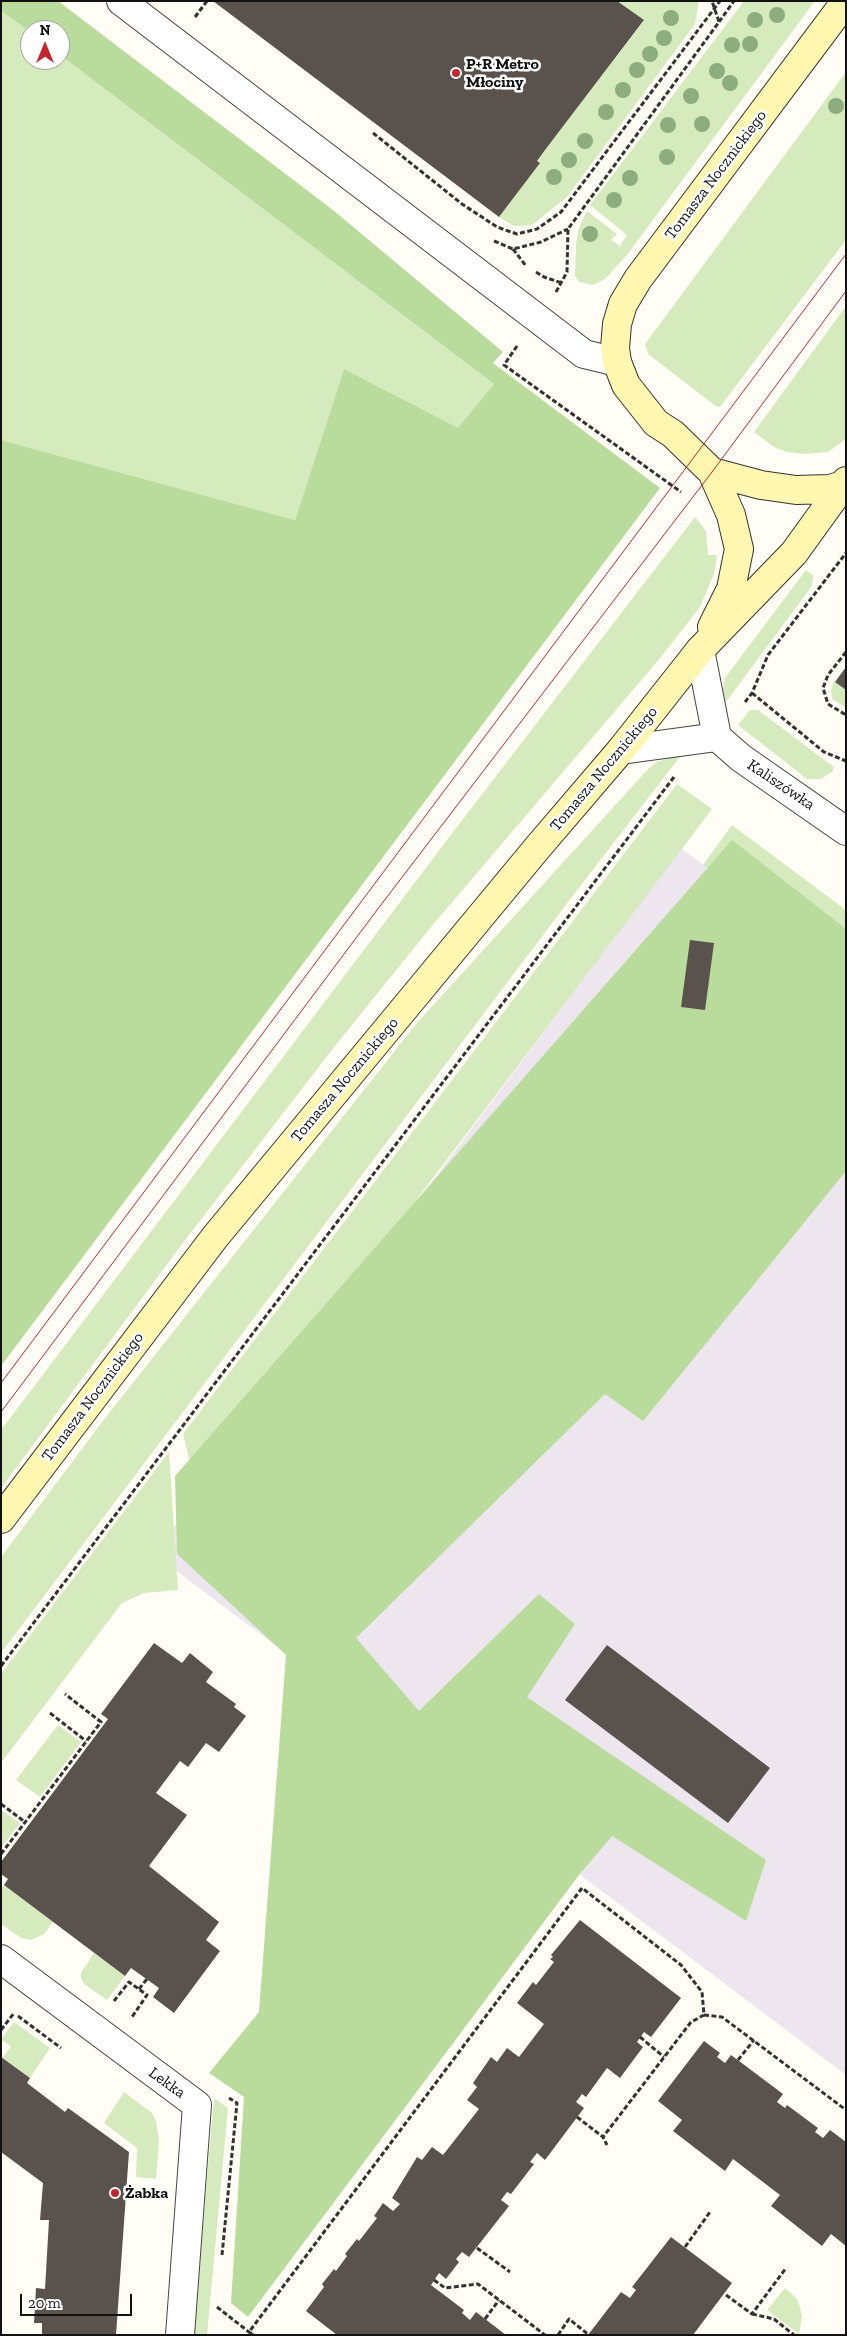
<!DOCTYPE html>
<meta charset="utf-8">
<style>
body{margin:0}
#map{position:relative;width:847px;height:2336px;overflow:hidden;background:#fffdf5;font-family:"Zilla Slab",serif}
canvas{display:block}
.frame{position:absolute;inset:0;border:2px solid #111;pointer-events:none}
.north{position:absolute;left:20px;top:20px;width:50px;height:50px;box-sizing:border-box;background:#fff;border:1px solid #a0a0a0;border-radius:50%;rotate:0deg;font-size:14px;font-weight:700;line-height:20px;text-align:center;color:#111}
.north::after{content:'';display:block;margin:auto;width:18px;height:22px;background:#c4262e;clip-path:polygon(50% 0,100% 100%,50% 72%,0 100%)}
.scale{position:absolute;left:20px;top:2294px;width:112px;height:22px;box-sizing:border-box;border:2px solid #111;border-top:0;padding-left:6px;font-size:15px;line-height:18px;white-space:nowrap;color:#111;-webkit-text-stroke:4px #fff;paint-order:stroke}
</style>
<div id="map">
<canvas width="847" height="2336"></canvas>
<div class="frame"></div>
<div class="north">N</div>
<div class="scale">20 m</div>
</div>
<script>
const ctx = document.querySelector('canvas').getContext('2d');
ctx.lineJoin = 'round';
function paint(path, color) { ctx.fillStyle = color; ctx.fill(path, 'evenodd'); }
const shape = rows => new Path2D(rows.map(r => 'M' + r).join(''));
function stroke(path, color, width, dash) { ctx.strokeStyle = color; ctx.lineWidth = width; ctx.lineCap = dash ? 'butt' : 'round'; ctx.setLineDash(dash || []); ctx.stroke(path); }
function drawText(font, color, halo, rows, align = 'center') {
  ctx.font = font + ' "Zilla Slab",serif'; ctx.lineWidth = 5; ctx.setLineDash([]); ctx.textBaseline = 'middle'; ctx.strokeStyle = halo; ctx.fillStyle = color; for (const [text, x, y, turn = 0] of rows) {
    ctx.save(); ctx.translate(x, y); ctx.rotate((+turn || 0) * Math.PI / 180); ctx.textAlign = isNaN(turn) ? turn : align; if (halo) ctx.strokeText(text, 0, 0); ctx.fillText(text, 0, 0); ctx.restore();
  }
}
paint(shape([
 [681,848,846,972,846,2075,154,1554]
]), '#eee6ef');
paint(shape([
 [617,1,699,1,695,24,567,197,532,225,514,226,499,217,540,163,537,161,545,150,644,21],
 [744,1,815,1,627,255,605,279,593,285,579,282,575,276,576,246,578,230,587,211,617,234,611,240,620,246,627,235,590,205],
 [1,11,30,32,30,60,60,60,60,55,494,384,458,429,344,369,295,520,1,440],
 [846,72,846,240,720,407,717,407,648,354,645,344],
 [846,306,846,439,828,452,805,454,787,452,774,447,754,432],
 [695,517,706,531,708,555,717,555,714,574,700,607,661,657,431,927,335,1046,186,1239,1,1488,1,1430,453,832],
 [806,570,813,575,812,586,726,702,722,693,725,678],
 [834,681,846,690,846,708,832,699,831,690],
 [750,710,758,710,834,767,832,772,821,779,807,779,738,725],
 [682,754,565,906,1,1653,1,1557,102,1422,416,1024,649,768,657,762],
 [677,784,712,809,197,1490,183,1434],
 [732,825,846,910,846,972,703,865],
 [169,1452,178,1590,144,1593,122,1603,1,1763,1,1674],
 [58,1725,81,1742,40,1797,16,1780],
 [1,1810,20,1823,1,1848],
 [4,1885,53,1922,44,1934,31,1940,21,1938,1,1924,1,1888],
 [94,1953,125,1976,107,2000,84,1984,81,1978,81,1973],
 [14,2022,50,2048,30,2078,2,2058,11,2047,1,2039],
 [124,2092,152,2113,156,2121,159,2141,156,2179,136,2177,137,2148,104,2123],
 [214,2098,228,2108,207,2335,193,2335],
 [785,2288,797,2299,800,2307,802,2317,799,2334,767,2310]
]), '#d5ebbd');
paint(shape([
 [1,1,58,1,333,210,503,352,493,363,660,488,1,1366,1,440,295,520,344,369,458,428,494,384,60,55,60,30,30,30,30,32,1,11],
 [732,840,846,929,846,1171,643,1421,605,1394,356,1638,419,1711,539,1594,575,1624,527,1697,766,1860,746,1921,612,1836,579,1875,248,2317,231,2303,244,2097,209,2073,259,2012,286,1655,177,1554,175,1476]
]), '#b9dc9c');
paint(shape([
 [213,1,617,1,644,20,545,150,537,161,540,163,499,217],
 [846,667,846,690,835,682],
 [690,940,714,943,705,1010,681,1007],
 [154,1643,182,1663,190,1653,213,1672,206,1682,236,1704,234,1707,246,1716,219,1752,206,1743,188,1767,180,1761,156,1793,187,1815,149,1866,219,1922,206,1940,220,1951,174,2013,153,1997,159,1988,131,1968,125,1976,4,1885,8,1879,1,1874,1,1862,108,1719,101,1714],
 [607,1645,770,1768,728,1823,565,1700],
 [580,1920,681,1998,651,2037,644,2032,637,2042,643,2047,620,2078,607,2068,586,2097,582,2094,576,2102,584,2108,545,2160,537,2153,530,2162,534,2164,511,2194,507,2192,501,2200,509,2206,469,2257,462,2252,456,2259,459,2262,446,2279,439,2273,431,2285,464,2310,462,2313,470,2320,476,2312,506,2335,337,2335,306,2311,324,2287,322,2284,334,2269,336,2271,347,2256,345,2254,357,2239,359,2241,377,2218,374,2216,383,2203,393,2211,400,2204,392,2198,417,2157,422,2160,432,2147,443,2155,479,2109,467,2100,477,2087,473,2083,491,2057,497,2062,507,2048,519,2057,544,2024,517,2003,533,1982,536,1985,554,1962,550,1959,553,1957,551,1955],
 [704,2041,720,2053,717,2057,725,2063,731,2055,783,2094,777,2102,785,2108,787,2105,818,2128,815,2132,823,2138,830,2130,846,2142,846,2246,831,2234,822,2246,771,2206,780,2195,733,2159,725,2171,673,2131,682,2120,658,2101],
 [1,2057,30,2078,27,2083,65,2112,68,2108,129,2152,116,2335,42,2335,42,2323,34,2323,36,2288,45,2289,49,2220,40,2220,43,2183,1,2152],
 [671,2237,732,2283,693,2335,588,2335,621,2292,630,2298,636,2290,632,2287]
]), '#5a524d');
const street = shape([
 [121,1,584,354,617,362],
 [700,650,717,737,741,758,846,831],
 [621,750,717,737],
 [1,1959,197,2105,180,2335]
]);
const secondary = shape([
 [843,485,830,489,796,490,761,485,712,472,673,434,656,423,626,385,617,362,615,348,617,324,623,304,638,279,846,1],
 [712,627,731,589,739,549,731,515,712,472],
 [1,1519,215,1237,538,847,621,750,700,650,794,553,846,481]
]);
stroke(street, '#444', 30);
stroke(secondary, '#333', 30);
stroke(shape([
 [195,17,207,1],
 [719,22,734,1],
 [373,133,462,204,497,227,517,234,537,229,561,212,720,1],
 [494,241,513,249,541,242,568,229],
 [513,249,526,266],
 [536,272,544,277,562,283],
 [556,292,567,272,568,229,719,22,712,1],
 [517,346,504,365,681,492],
 [846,652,828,675,823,688,828,704,846,715],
 [752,693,824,752,846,761],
 [745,702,752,693,768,655,846,553],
 [1,1666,674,777],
 [50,1713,86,1741],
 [1,1804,25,1822],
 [1,1854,101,1722,65,1694],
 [139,1989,147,1979],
 [114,2001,129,1982,147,1995,132,2017],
 [704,2015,722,2017,846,2110],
 [18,2016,61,2048],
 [1,2030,14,2013],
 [640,2037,664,2057],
 [738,2060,754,2040],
 [577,2117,603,2137,607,2145],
 [685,2247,710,2212],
 [477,2248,510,2272],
 [222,2255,237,2103,229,2098],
 [434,2280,445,2288,478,2284,545,2335],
 [726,2295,752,2314,786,2268],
 [217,2307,249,2332],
 [752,2314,774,2319,794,2335],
 [485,2319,499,2300],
 [253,2335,249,2332,582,1888,681,1965,702,1992,704,2015,691,2022,603,2137],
 [558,2335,569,2319,589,2335]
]), '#333', 3, [5, 2.5]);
stroke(street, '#fff', 28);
stroke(secondary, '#fff6b0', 28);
stroke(shape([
 [1,1383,846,254],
 [1,1412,377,910,712,472,846,291]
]), '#c4262e', 1);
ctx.fillStyle = '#8dad7f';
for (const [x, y] of [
 [777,15],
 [671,18],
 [755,20],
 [664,38],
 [750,44],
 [732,45],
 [650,54],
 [637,70],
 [717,71],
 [730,83],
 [623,90],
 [691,96],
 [836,106],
 [606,112],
 [702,124],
 [668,125],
 [585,141],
 [667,157],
 [569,160],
 [554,177],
 [630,178],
 [614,200],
 [590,234]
]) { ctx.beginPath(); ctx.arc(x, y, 8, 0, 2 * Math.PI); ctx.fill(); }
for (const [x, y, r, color] of [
 [456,73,5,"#c4262e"],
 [115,2193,5,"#c4262e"]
]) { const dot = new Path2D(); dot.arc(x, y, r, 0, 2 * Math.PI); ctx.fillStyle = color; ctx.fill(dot); stroke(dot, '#fff', 2); }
drawText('bold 16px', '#111', '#fff', [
 ["P+R Metro",466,64],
 ["Młociny",466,82],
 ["Żabka",125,2193]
], 'left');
drawText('16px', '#111', '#fff', [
 ["Tomasza Nocznickiego",716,175,-53],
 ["Tomasza Nocznickiego",604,769,-50],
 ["Kaliszówka",781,785,34],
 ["Tomasza Nocznickiego",345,1080,-50],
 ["Tomasza Nocznickiego",93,1397,-53],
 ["Lekka",167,2083,36]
]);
</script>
